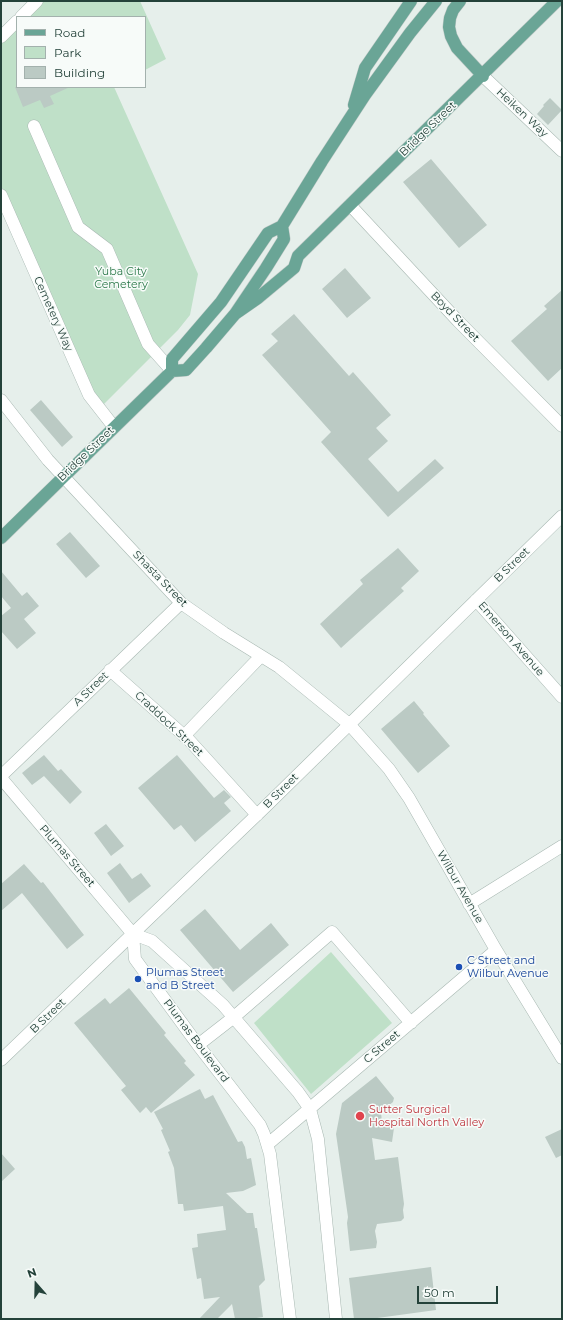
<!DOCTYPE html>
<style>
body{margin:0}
#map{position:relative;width:563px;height:1320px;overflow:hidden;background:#e6efeb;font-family:Montserrat,sans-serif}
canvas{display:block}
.frame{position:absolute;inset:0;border:2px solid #24423a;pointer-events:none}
.legend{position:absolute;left:16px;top:16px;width:130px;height:72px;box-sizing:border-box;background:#f7fbf9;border:1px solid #a3b1ad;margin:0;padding:5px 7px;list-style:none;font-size:12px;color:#24423a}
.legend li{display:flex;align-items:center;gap:8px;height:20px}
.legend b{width:20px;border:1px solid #a3b1ad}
.north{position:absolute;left:16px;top:1264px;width:40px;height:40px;-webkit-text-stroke:3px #f7fbf9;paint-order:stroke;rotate:340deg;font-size:11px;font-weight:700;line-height:16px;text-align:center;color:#24423a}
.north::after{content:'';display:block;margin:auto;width:14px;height:18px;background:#24423a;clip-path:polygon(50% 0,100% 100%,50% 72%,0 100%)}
.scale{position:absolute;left:417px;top:1286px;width:81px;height:18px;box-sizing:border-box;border:2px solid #24423a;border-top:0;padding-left:5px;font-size:12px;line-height:14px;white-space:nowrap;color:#24423a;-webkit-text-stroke:3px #f7fbf9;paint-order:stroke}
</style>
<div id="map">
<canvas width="563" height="1320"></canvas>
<div class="frame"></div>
<ul class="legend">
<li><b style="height:5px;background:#6aa596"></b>Road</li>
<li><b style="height:11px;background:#bfe0c8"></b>Park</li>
<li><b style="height:11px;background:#bbcac4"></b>Building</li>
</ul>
<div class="north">N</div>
<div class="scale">50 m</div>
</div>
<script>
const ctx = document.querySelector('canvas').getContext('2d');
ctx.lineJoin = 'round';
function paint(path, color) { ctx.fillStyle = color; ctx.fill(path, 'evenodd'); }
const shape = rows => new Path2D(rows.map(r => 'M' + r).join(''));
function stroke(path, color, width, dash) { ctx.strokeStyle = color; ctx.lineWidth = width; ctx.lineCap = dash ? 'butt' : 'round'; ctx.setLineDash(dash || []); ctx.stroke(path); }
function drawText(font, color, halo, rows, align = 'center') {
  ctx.font = font + ' Montserrat,sans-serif'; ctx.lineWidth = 3; ctx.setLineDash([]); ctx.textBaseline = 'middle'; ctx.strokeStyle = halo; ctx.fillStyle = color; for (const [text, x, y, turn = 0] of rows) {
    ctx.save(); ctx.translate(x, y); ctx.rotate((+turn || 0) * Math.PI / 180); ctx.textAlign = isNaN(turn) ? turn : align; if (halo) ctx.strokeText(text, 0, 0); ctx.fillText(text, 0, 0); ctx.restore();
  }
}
paint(shape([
 [44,1,140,1,166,59,145,70,145,17,28,17],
 [17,28,17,87,114,87,198,274,190,315,178,330,104,404,93,393,1,186,1,43],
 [331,952,392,1023,311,1094,254,1023]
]), '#bfe0c8');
paint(shape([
 [15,87,70,87,50,96,54,104,44,108,40,100,23,107],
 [550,98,562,110,548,125,537,114,544,106,543,105],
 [431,159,487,225,459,248,403,182],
 [345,268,371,298,347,318,322,289],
 [562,290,562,368,548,381,511,341,547,309,544,306],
 [294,314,349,376,353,372,391,415,376,428,388,441,368,459,398,492,435,459,444,468,388,517,321,442,331,432,262,355,278,341,271,334],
 [41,400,73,437,62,447,30,410],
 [70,532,100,566,86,578,56,544],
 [398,548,419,571,401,588,404,591,341,648,320,624,363,584,360,580],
 [1,571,22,596,27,592,39,606,24,619,36,633,17,649,1,631,1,616,11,608,1,596],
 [414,701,424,713,423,714,450,746,418,773,381,729],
 [44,755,58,771,61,769,82,792,70,804,44,776,32,785,22,773],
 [177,755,214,798,224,790,231,797,224,803,231,811,195,842,181,825,174,830,138,788],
 [106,824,124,846,111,856,94,833],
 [120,863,132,879,141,873,151,886,129,903,107,873],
 [24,864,41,883,43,882,84,935,67,949,22,893,1,911,1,884],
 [205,909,240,950,271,923,289,945,233,992,180,930],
 [129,988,166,1033,164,1035,186,1061,184,1063,195,1075,151,1113,146,1107,140,1113,121,1090,126,1086,74,1023,105,998,110,1004],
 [376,1076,394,1098,393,1102,381,1112,382,1123,392,1125,394,1128,392,1142,372,1138,375,1160,398,1157,404,1204,403,1210,404,1218,401,1221,377,1224,375,1231,377,1242,376,1248,350,1251,347,1223,348,1217,336,1134,342,1103],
 [200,1089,205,1099,213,1095,238,1142,242,1141,245,1147,247,1159,251,1158,256,1185,243,1191,226,1193,247,1213,253,1213,255,1228,257,1228,265,1280,259,1286,263,1317,250,1319,235,1319,232,1304,217,1319,199,1319,220,1297,204,1299,201,1278,197,1279,192,1248,198,1247,197,1234,226,1230,223,1206,184,1211,183,1204,178,1204,174,1168,168,1152,170,1151,161,1130,163,1129,154,1112],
 [562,1129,562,1155,556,1158,545,1137],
 [1,1153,15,1169,1,1182],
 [431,1267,436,1310,370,1319,354,1319,349,1278]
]), '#bbcac4');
const minor = shape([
 [21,17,37,1],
 [1,37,17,21],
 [483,76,562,151],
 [34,126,78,227,107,249,148,344,172,371],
 [1,195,89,395,114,427],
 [350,205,458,321,562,426],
 [1,400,48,460,181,603,224,633,279,667,349,724,389,769,409,798,496,950,562,1058],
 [476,600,562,697],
 [110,670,189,740,257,815],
 [184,736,261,656],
 [1,776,181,603],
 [1,778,133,934],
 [469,904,562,846],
 [133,934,152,941,223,1005,298,1092,310,1109,318,1139,336,1319],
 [133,934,135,959,198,1045,260,1125,264,1134,270,1154,290,1319],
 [198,1045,234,1017,332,932,411,1023],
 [1,1060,263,809,562,516],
 [268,1144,496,950]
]);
const major = shape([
 [460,1,453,10,450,18,449,27,451,36,457,48,483,76],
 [354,105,365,68,411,1],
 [235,314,258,298,294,268,298,256,557,1],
 [172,371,172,359,221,302,268,233,282,226,322,161,365,95,410,33,436,1],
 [1,538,172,371,186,370,206,348,235,314,266,268,284,239,282,226]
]);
stroke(minor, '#a8b8b2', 13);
stroke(major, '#c2cac8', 13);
stroke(minor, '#fff', 12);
stroke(major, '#6aa596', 12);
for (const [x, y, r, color] of [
 [459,967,4,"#1a4fb4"],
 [138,979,4,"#1a4fb4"],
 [360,1116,5,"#e0444e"]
]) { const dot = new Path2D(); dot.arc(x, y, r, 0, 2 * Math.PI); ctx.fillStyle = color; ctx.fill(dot); stroke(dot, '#f7fbf9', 1.5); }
drawText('11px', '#24423a', '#f7fbf9', [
 ["Heiken Way",522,113,43],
 ["Bridge Street",428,129,-44],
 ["Cemetery Way",53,314,66],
 ["Boyd Street",455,317,46],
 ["Bridge Street",86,454,-44],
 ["B Street",512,565,-44],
 ["Shasta Street",160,579,46],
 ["Emerson Avenue",511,639,49],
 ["A Street",91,689,-44],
 ["Craddock Street",169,724,43],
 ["B Street",281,791,-45],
 ["Plumas Street",67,856,49],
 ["Wilbur Avenue",460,887,60],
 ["B Street",48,1016,-44],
 ["Plumas Boulevard",196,1041,53],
 ["C Street",382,1047,-41]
]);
drawText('11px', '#2d7a4b', '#f7fbf9', [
 ["Yuba City",121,272],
 ["Cemetery",121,285]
]);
drawText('11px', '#164399', '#f7fbf9', [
 ["C Street and",467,961],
 ["Wilbur Avenue",467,974],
 ["Plumas Street",146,973],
 ["and B Street",146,986]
], 'left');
drawText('11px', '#be3a42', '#f7fbf9', [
 ["Sutter Surgical",369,1110],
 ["Hospital North Valley",369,1123]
], 'left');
</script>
